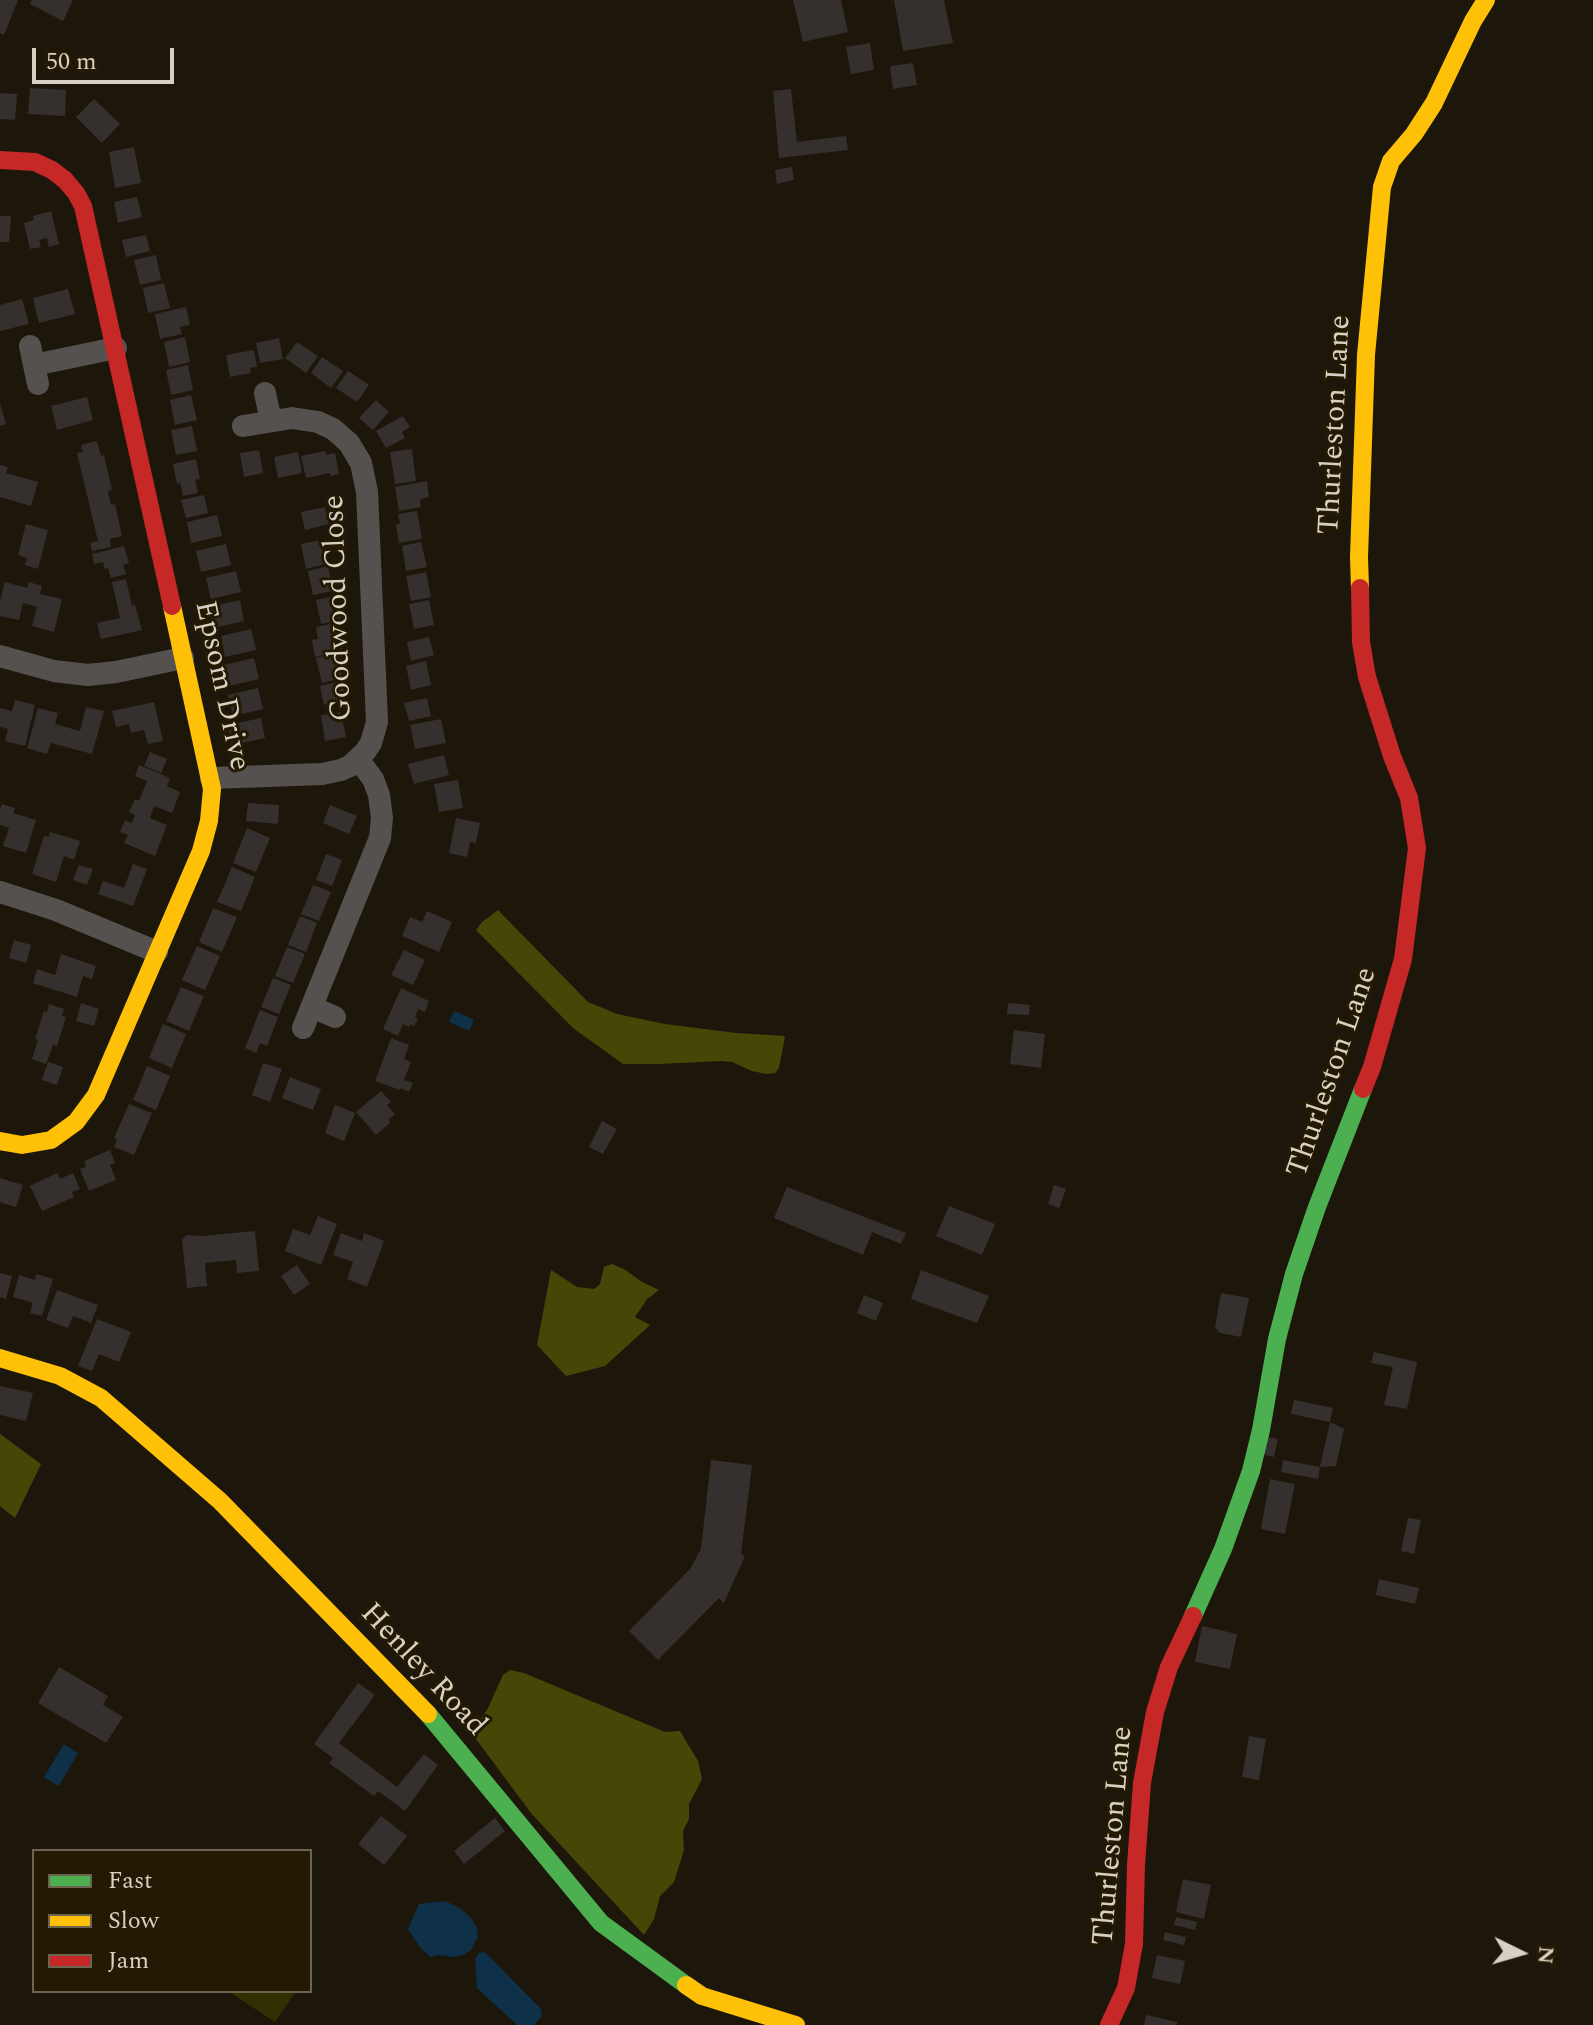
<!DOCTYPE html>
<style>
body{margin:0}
#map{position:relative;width:1593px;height:2025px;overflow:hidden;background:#1d170b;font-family:Spectral,serif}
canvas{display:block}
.legend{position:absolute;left:32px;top:1849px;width:280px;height:144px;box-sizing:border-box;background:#241a04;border:2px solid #6c6350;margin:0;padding:10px 14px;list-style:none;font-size:24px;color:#d7d1c3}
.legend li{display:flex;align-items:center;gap:16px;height:40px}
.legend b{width:40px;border:2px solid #6c6350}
.north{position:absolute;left:1481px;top:1913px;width:80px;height:80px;-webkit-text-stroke:6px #241a04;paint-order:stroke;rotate:95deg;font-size:22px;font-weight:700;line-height:32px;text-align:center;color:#d7d1c3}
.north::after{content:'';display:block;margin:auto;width:28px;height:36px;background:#d7d1c3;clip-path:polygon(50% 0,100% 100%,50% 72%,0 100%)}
.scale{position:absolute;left:32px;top:48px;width:142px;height:36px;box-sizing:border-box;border:4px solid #d7d1c3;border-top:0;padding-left:10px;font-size:24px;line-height:28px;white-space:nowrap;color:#d7d1c3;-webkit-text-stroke:6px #241a04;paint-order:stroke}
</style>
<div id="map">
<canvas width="1593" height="2025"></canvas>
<ul class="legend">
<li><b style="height:10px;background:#4caf50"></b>Fast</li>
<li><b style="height:10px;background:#ffc107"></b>Slow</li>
<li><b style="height:10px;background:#c62828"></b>Jam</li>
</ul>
<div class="north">N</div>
<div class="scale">50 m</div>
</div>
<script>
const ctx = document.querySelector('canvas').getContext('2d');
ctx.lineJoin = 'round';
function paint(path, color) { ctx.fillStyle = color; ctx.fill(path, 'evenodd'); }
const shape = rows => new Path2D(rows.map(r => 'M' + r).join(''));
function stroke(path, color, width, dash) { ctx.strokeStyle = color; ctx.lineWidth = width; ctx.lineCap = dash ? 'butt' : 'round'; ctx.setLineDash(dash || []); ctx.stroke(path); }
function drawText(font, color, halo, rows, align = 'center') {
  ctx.font = font + ' Spectral,serif'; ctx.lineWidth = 6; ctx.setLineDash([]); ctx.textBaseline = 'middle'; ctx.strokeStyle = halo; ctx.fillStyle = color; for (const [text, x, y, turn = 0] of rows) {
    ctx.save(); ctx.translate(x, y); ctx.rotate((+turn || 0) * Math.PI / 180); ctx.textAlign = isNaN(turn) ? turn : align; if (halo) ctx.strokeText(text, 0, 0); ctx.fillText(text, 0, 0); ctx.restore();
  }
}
paint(shape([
 [228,1991,296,1991,275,2022]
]), '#303002');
paint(shape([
 [498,910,588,1002,617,1014,665,1024,736,1033,785,1036,779,1068,775,1073,766,1074,752,1071,732,1062,722,1061,659,1064,623,1064,573,1028,476,930,482,922],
 [612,1264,624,1269,642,1282,659,1290,647,1299,635,1317,650,1325,605,1366,566,1376,537,1345,551,1270,577,1287,594,1289,600,1284,604,1267],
 [0,1434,41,1464,15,1518,0,1506],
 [510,1670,524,1673,665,1732,680,1731,698,1761,702,1779,689,1804,689,1819,683,1831,684,1850,674,1882,660,1896,654,1919,644,1935,531,1813,476,1739,473,1729,487,1710,503,1675]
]), '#464707');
paint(shape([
 [454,1011,474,1020,469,1031,449,1022],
 [64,1744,78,1753,59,1786,44,1777],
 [445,1901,460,1908,472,1919,477,1928,478,1937,471,1950,463,1955,454,1957,439,1955,430,1957,420,1947,408,1929,419,1904],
 [485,1952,541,2009,542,2016,534,2025,517,2025,477,1988,475,1959,479,1953]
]), '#0e3048');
paint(shape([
 [0,0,18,0,4,35,0,33],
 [32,0,73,0,63,21,30,4],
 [793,0,841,0,848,32,803,42],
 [894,0,944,0,953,43,903,51],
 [870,43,874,70,851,74,846,47],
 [913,63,917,85,893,89,890,66],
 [30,88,66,90,65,116,28,114],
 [791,89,797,142,846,136,848,150,779,158,773,91],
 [0,93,17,94,15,120,0,119],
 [94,99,120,124,102,143,76,117],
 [134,147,141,183,115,188,109,152],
 [792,167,794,180,777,184,775,170],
 [137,197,142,217,118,223,114,202],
 [51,211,59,244,49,247,47,238,39,240,41,247,30,249,24,223,34,220,33,216],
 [0,216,11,216,9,242,0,242],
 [146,235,150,251,126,257,122,240],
 [156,255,161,280,140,285,134,260],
 [164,283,170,308,148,313,143,288],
 [68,289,75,314,39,323,33,298],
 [22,299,29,324,0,331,0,305],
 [186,307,190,325,180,327,182,334,160,339,155,314],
 [185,337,190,362,169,367,164,342],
 [279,338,283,359,260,363,256,343],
 [297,342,318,356,306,373,285,358],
 [254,350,257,367,250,368,251,373,230,377,226,355],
 [322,357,343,371,331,388,311,373],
 [188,365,193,390,171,395,166,370],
 [348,371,369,385,357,402,336,388],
 [191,395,197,420,175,425,170,400],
 [87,397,93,420,57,430,51,406],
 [376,400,389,412,373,430,359,418],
 [0,404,6,424,0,426],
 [403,416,410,427,402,432,405,438,386,448,376,431],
 [192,426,197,451,176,455,171,430],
 [97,441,101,456,104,455,112,490,108,491,111,505,115,504,122,536,110,539,111,547,92,551,90,543,98,541,77,453,83,452,81,445],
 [412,449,416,481,395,484,390,452],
 [259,450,263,473,244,477,240,453],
 [325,451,326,455,335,453,339,474,330,476,330,473,306,478,301,456],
 [298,452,302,473,278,478,274,457],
 [196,459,200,479,195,480,198,493,183,496,180,483,177,484,173,464],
 [0,465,8,467,6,473,38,482,31,506,0,497],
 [427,481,429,497,420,499,421,507,399,511,395,487],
 [204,495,208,513,186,518,181,500],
 [325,507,329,524,305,530,301,512],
 [417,511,422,539,399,543,396,524,400,524,398,514],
 [217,515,222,536,191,543,187,522],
 [26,524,48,530,38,569,25,565,27,558,18,555],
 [321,540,326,564,306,569,301,544],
 [421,542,427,567,406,571,402,546],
 [226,544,231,565,201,572,196,551],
 [124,546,129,563,123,565,126,574,111,578,108,568,105,569,103,562,94,564,92,554],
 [328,566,333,591,313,595,308,571],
 [236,571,241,592,211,599,206,578],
 [426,572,431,597,411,601,406,576],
 [126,579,132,606,135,605,142,630,101,639,97,623,120,618,112,582],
 [5,582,27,588,29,582,42,586,40,594,62,599,54,632,32,626,37,607,23,603,19,620,0,616,0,601],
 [336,596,341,620,321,624,316,600],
 [240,600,244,621,214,628,209,607],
 [429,600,434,625,414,629,409,604],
 [340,622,343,651,315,657,312,640,318,639,316,627],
 [251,629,256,650,225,657,221,636],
 [429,637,434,655,411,661,407,642],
 [337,653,343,678,322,683,316,658],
 [254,658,259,679,229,686,224,665],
 [426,661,431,685,411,690,406,666],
 [342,681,346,700,324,705,320,686],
 [258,688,263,709,233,716,228,695],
 [427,698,431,716,409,721,404,703],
 [15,700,35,705,25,746,5,741,8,729,0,727,0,708,12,711],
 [154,702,163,741,148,744,144,730,131,733,129,724,116,727,112,711],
 [86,707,104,711,92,754,51,743,47,754,27,748,38,708,58,713,55,724,80,731],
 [341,712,346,737,325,741,321,715],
 [261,718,265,738,232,745,228,725],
 [441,719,446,743,415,749,410,725],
 [150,752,167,759,161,773,144,766],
 [444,755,449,775,414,784,408,764],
 [139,765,170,778,167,786,180,792,172,813,154,806,150,818,167,825,155,856,124,843,128,835,120,832,125,820,132,823,135,815,129,812,135,799,139,801,147,781,135,776],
 [458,780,463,808,439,812,434,784],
 [248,803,279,805,278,824,246,821],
 [2,804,15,808,13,813,36,820,26,853,3,846,9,828,0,825,0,809],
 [330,805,357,816,349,834,323,823],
 [456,818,480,823,476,843,470,842,467,857,449,853],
 [247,828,270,838,256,872,233,863],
 [50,832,80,841,74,860,64,856,56,882,32,874,44,836,49,837],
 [326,854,342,860,332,886,316,880],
 [133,864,147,869,133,906,98,894,103,881,124,888],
 [79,865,93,869,87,885,73,880],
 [232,867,255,877,241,911,217,902],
 [313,885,331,892,319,921,301,914],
 [213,908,237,917,222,952,199,942],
 [427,911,452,922,439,952,402,936,410,917,422,922],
 [300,916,317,923,306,952,288,945],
 [14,940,31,945,26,963,9,958],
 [197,946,220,956,205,990,182,980],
 [287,947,305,954,293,983,275,976],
 [404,950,425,960,413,985,391,975],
 [61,954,96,966,92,979,83,976,77,997,33,983,37,969,55,975],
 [273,978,291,985,279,1014,261,1007],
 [181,987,204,996,189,1031,166,1021],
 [401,988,429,1001,425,1012,418,1009,415,1017,418,1019,414,1026,411,1024,410,1027,403,1024,398,1036,383,1029],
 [81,1003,99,1009,94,1026,76,1021],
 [1008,1003,1030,1005,1029,1015,1007,1014],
 [49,1004,64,1009,62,1016,66,1017,57,1046,53,1045,46,1064,32,1059,38,1040,35,1039,44,1011,47,1012],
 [260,1010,278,1017,267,1046,260,1043,256,1053,245,1048],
 [163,1024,186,1034,172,1068,149,1058],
 [1014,1030,1045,1034,1041,1068,1010,1064],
 [391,1038,409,1045,404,1059,411,1062,404,1080,413,1083,409,1092,401,1088,400,1090,375,1081],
 [48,1062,63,1067,57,1085,42,1080],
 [263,1063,282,1069,270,1102,252,1095],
 [147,1066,170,1076,156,1110,133,1100],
 [290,1077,321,1089,313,1110,282,1098],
 [381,1091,391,1102,387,1105,395,1114,388,1120,391,1122,376,1135,356,1112],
 [129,1104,152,1113,134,1155,114,1147,117,1139,114,1138],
 [335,1105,355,1113,344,1141,325,1133],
 [602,1121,617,1129,603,1154,589,1147],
 [110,1150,115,1163,110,1165,116,1180,89,1191,80,1169,86,1167,84,1161],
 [57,1173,60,1179,73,1173,80,1189,72,1192,74,1197,42,1211,30,1186],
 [0,1178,23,1185,16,1207,0,1202],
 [1054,1185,1066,1189,1059,1208,1048,1204],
 [787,1187,906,1233,901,1244,872,1232,863,1255,774,1218],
 [949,1206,995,1224,982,1255,936,1236],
 [318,1216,337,1224,321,1265,285,1251,293,1229,310,1235],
 [255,1231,259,1271,237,1273,236,1260,205,1263,207,1286,187,1288,182,1240,186,1235,202,1236],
 [341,1233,362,1241,364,1233,384,1241,367,1287,347,1279,353,1262,333,1255],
 [297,1265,310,1284,294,1295,281,1276],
 [921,1270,989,1296,977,1323,911,1299],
 [0,1273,12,1276,6,1299,0,1297],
 [36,1274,53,1279,42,1316,30,1313,33,1303,13,1297,19,1275,35,1280],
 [57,1290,98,1305,91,1323,73,1316,68,1328,46,1320],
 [1221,1293,1249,1298,1241,1337,1220,1333,1215,1327],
 [864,1295,883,1303,876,1321,857,1313],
 [97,1319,131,1332,119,1362,99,1354,92,1371,78,1366],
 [1374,1352,1417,1362,1407,1409,1384,1405,1393,1367,1371,1363],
 [0,1386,33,1393,26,1421,0,1415],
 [1294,1400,1333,1408,1330,1422,1291,1414],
 [1330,1422,1344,1429,1336,1466,1320,1467],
 [1258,1435,1278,1439,1274,1457,1254,1453],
 [711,1460,752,1465,741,1554,745,1556,724,1603,719,1598,658,1660,629,1631,690,1569,701,1549],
 [1283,1460,1320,1467,1318,1479,1281,1472],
 [1270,1479,1295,1484,1285,1534,1261,1529],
 [1408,1518,1421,1520,1414,1554,1401,1551],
 [1379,1579,1419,1588,1415,1604,1376,1595],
 [1202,1626,1237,1634,1230,1669,1195,1662],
 [59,1667,108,1696,103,1705,123,1717,106,1743,38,1703],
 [358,1683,375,1695,339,1743,397,1787,424,1754,438,1765,405,1811,378,1791,374,1796,329,1763,333,1758,314,1744],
 [1249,1736,1266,1739,1259,1780,1242,1777],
 [381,1816,407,1836,384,1865,358,1844],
 [495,1818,505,1831,464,1864,454,1851],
 [1183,1879,1211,1885,1204,1919,1176,1912],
 [1176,1917,1197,1922,1195,1930,1174,1925],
 [1165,1932,1186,1937,1184,1945,1163,1940],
 [1157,1955,1185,1961,1180,1984,1152,1978],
 [1146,2015,1177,2022,1177,2025,1144,2025]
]), '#352f2e');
stroke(shape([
 [30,346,38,384],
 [34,365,116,348],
 [265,393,271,421],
 [0,656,54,671,88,675,116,672,183,658],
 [211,778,322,774,341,770,350,766,365,752,371,743,377,722,367,492,361,463,349,443,333,429,318,422,292,418,243,426],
 [0,892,56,910,157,952],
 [312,1007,335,1017],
 [303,1028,380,838,382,818,379,795,373,779,358,759]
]), '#55514f', 22);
stroke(shape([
 [1193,1616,1223,1549,1251,1471,1261,1430,1277,1339,1294,1274,1317,1207,1363,1089],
 [428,1714,601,1923,686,1985]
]), '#4caf50', 18);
stroke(shape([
 [1360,588,1359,557,1366,355,1382,187,1391,161,1414,134,1434,103,1473,21,1486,0],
 [0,1141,22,1145,51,1140,76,1122,96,1095,201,851,209,821,212,789,172,606],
 [0,1358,60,1376,101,1398,220,1501,428,1714],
 [686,1985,702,1996,796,2025]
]), '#ffc107', 18);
stroke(shape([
 [0,160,35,162,52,170,65,180,76,193,83,206,172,606],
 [1360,588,1361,642,1367,677,1392,756,1409,798,1417,848,1403,959,1372,1067,1363,1089],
 [1109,2025,1126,1988,1134,1944,1136,1865,1142,1783,1155,1712,1169,1667,1193,1616]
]), '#c62828', 18);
drawText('30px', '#d7d1c3', '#241a04', [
 ["Thurleston Lane",1337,425,-87],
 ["Goodwood Close",340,608,-92],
 ["Epsom Drive",220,686,78],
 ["Thurleston Lane",1334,1073,-71],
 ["Henley Road",422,1671,47],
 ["Thurleston Lane",1115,1836,-85]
]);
</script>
